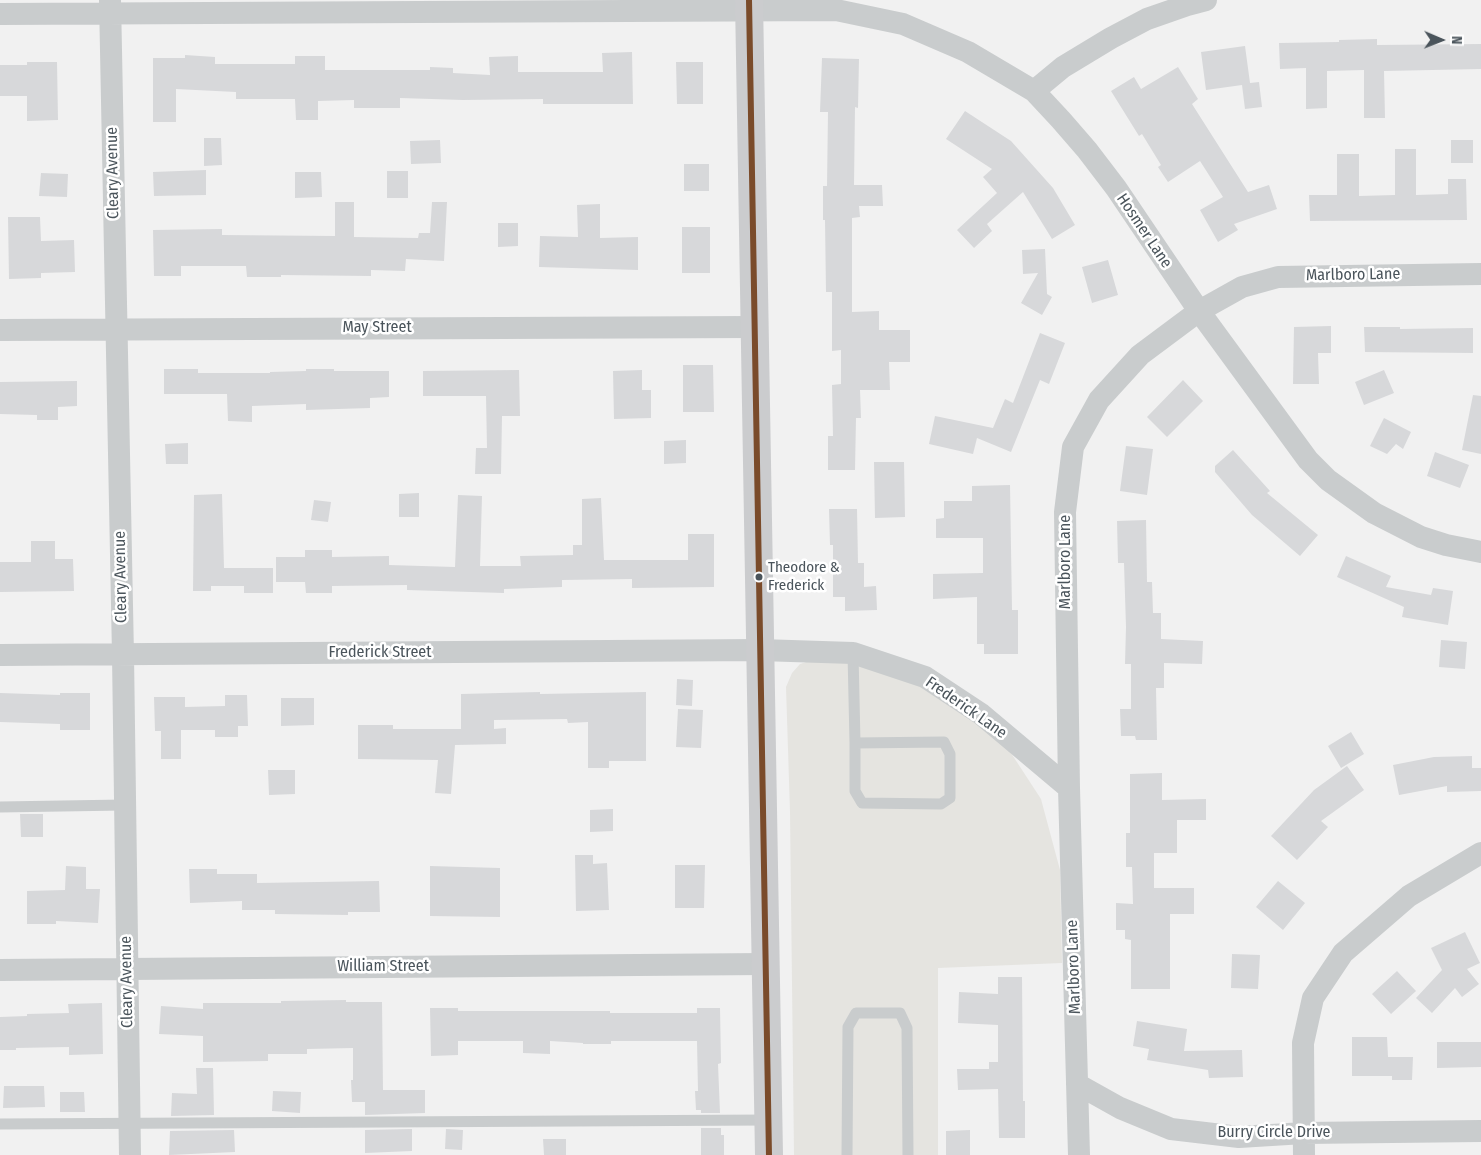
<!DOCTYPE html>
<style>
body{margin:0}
#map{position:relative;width:1481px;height:1155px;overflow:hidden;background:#f1f1f1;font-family:"Fira Sans Condensed",sans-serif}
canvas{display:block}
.north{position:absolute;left:1416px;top:15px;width:50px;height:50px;-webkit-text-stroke:4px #fff;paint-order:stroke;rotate:91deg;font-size:14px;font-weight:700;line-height:20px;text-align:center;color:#4a545b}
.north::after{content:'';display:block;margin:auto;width:18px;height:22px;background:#4a545b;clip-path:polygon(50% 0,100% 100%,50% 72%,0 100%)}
</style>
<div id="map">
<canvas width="1481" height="1155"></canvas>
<div class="north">N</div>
</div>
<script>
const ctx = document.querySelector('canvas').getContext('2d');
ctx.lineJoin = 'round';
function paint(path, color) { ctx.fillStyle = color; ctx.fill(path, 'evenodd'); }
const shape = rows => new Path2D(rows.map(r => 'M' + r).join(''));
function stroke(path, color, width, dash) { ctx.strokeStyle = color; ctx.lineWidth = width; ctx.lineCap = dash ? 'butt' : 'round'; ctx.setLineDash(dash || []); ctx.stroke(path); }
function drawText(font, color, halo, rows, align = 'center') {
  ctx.font = font + ' "Fira Sans Condensed",sans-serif'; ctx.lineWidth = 5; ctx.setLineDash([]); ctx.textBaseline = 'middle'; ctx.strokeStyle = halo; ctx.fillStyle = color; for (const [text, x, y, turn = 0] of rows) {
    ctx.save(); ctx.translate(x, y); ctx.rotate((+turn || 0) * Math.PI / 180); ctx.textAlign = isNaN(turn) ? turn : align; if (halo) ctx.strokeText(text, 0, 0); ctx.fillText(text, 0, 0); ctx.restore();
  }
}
paint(shape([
 [838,657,909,677,978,722,1011,753,1041,799,1060,870,1062,963,938,968,938,1155,794,1155,790,812,786,687,792,673,800,664,819,658]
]), '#e5e4e0');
paint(shape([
 [1377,39,1377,45,1481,44,1481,69,1384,71,1385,118,1364,118,1364,70,1327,71,1327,108,1306,109,1306,68,1280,69,1279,43,1339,42,1339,40],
 [1245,46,1250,83,1259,82,1262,107,1245,109,1242,85,1206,90,1201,52],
 [632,52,633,104,543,104,543,99,463,100,400,98,400,108,354,108,354,100,318,101,318,120,296,120,295,99,236,99,236,92,176,89,176,122,153,122,153,58,185,58,185,55,215,57,215,64,295,64,295,56,325,56,325,70,430,70,430,67,453,68,453,73,490,75,489,57,518,56,518,72,603,72,602,53],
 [822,58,859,59,858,108,855,107,854,185,882,185,883,206,859,206,860,217,852,218,852,312,879,311,879,330,910,330,910,362,889,362,890,390,860,390,861,418,856,418,855,470,828,470,828,436,833,436,832,385,841,384,841,350,832,351,832,292,826,292,825,220,823,220,823,186,827,186,828,112,820,112],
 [27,62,57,62,58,120,27,121,27,96,0,96,0,65,27,65],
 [676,62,703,62,703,104,677,104],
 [1178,67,1198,99,1192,104,1248,192,1269,185,1277,209,1234,224,1238,230,1218,242,1200,210,1223,197,1200,161,1168,182,1158,167,1161,165,1142,134,1139,136,1111,91,1134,77,1141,89],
 [965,111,1011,141,1053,188,1075,225,1052,239,1023,192,987,224,992,231,974,248,957,230,997,193,983,177,992,169,946,139],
 [204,138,221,138,222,165,204,166],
 [440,140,441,163,411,164,410,141],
 [1451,140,1473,140,1473,163,1451,163],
 [1395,149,1416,149,1416,195,1448,194,1448,179,1466,179,1467,220,1310,221,1309,195,1337,195,1337,154,1359,154,1359,196,1395,195],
 [684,164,709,164,709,191,684,191],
 [206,170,206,195,154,196,153,172],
 [387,171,408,171,408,198,387,198],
 [295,172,321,172,322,197,295,198],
 [41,173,68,174,67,197,39,196],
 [335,202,354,202,354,237,418,238,419,233,430,233,432,202,447,202,444,261,406,259,405,271,371,270,371,276,281,275,281,277,247,277,246,266,181,266,181,276,154,276,153,230,222,229,222,235,335,236],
 [600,204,600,238,638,237,638,270,539,267,540,236,578,237,577,205],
 [8,217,40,217,41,241,74,240,75,272,41,273,41,278,9,279],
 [498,223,518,223,518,246,498,247],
 [682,227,710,227,710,273,682,273],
 [1045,249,1047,294,1052,297,1042,315,1021,303,1038,273,1023,274,1022,250],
 [1108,260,1118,295,1092,303,1082,267],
 [1331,326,1331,353,1318,353,1319,384,1293,384,1294,327],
 [1364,327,1400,327,1400,329,1473,328,1473,353,1365,352],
 [1040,333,1065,343,1049,384,1040,380,1011,452,977,438,973,454,929,444,935,416,993,428,1005,399,1013,403],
 [683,365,713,365,714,412,683,412],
 [164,369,198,369,198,373,270,373,270,372,306,371,306,369,334,369,334,371,389,371,389,397,370,398,370,408,306,410,306,404,252,406,252,422,228,421,227,394,164,394],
 [519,370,520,416,502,416,501,474,475,474,476,448,487,448,486,396,423,396,423,371],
 [642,370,642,390,651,390,651,418,614,419,613,371],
 [1384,370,1394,393,1364,405,1355,382],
 [1183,380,1203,401,1167,437,1147,417],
 [77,381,77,406,58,407,58,420,37,420,37,415,0,414,0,382],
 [1473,395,1481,396,1481,454,1462,450],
 [1384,418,1411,432,1403,449,1396,444,1387,454,1370,446],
 [686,440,686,463,664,464,664,441],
 [188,443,188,464,166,464,165,444],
 [1126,446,1153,449,1147,495,1120,491],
 [1233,450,1270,491,1267,493,1318,535,1300,556,1252,515,1215,472,1215,466],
 [1435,452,1469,465,1460,488,1427,476],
 [874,462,904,462,905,517,875,518],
 [1010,485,1012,610,1018,610,1018,654,984,654,984,644,977,644,977,597,933,599,933,574,983,573,983,538,936,538,936,519,944,518,944,501,972,501,972,486],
 [419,493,419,517,399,517,399,494],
 [222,494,224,568,273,568,273,593,244,593,244,586,211,586,211,591,193,591,194,495],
 [458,495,482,496,480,566,521,566,520,556,573,555,573,545,582,545,582,499,601,498,604,560,688,560,688,534,714,534,714,587,632,588,632,579,562,580,562,587,504,589,504,593,407,590,407,585,332,586,332,593,306,593,305,582,276,582,276,557,305,557,305,550,332,550,332,557,389,556,389,565,455,567],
 [314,500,331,502,328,522,311,520],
 [829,509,857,509,858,563,864,563,864,587,876,586,877,610,845,611,845,597,833,597,833,545,830,545],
 [1146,520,1147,582,1152,582,1153,613,1161,613,1161,639,1203,641,1202,664,1164,663,1164,688,1156,688,1157,740,1136,740,1135,736,1121,736,1120,709,1131,709,1131,664,1125,664,1126,627,1124,563,1118,563,1117,521],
 [31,541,55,541,55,559,73,559,74,591,0,592,0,562,31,562],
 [1346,556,1391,576,1386,587,1431,595,1433,588,1453,591,1448,625,1402,617,1404,607,1337,577],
 [1441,640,1467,642,1465,669,1439,667],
 [677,679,693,680,692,706,676,705],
 [540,692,540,694,646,692,646,761,609,761,609,768,588,768,588,722,568,723,567,719,494,720,494,729,506,728,506,744,455,745,451,794,435,793,438,760,358,759,358,725,393,725,393,729,461,729,461,694],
 [0,693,60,695,60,693,90,693,90,730,60,730,60,724,0,722],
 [225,695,247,695,248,726,238,726,238,737,215,737,215,730,181,730,181,759,161,759,161,731,155,731,154,697,185,697,185,707,225,706],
 [281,698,314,698,314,725,281,726],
 [678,709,703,710,701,748,676,747],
 [1351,732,1364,754,1341,768,1328,746],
 [1472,756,1472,768,1481,768,1481,791,1447,792,1447,786,1399,795,1393,765,1434,757],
 [1347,766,1364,790,1321,821,1328,827,1297,860,1271,836,1314,790],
 [268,770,295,770,295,794,269,795],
 [1162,773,1162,800,1206,799,1206,820,1177,820,1177,853,1154,853,1154,888,1194,888,1194,914,1170,914,1170,989,1131,989,1131,940,1125,939,1125,930,1116,930,1116,903,1133,904,1132,867,1126,867,1126,833,1130,833,1130,774],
 [613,809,613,831,590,832,590,810],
 [20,814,43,814,43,837,21,837],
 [575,855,593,855,593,864,607,863,609,910,576,911],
 [675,865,705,865,704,908,675,908],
 [66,866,86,867,86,889,100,889,98,923,56,921,56,924,27,924,27,891,65,890],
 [430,866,500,868,500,917,430,916],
 [189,869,217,869,217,874,257,874,257,883,379,881,380,912,348,912,348,915,275,914,275,910,242,910,242,901,190,903],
 [1278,881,1305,903,1283,930,1256,907],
 [1465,932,1480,963,1467,969,1479,984,1462,997,1455,988,1432,1013,1416,998,1442,970,1431,948],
 [1232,954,1260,955,1258,989,1231,988],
 [1397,971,1416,991,1391,1014,1372,994],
 [998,977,1022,977,1023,1101,1025,1101,1025,1138,999,1138,998,1089,958,1090,957,1069,989,1069,989,1062,998,1062,998,1025,958,1023,959,992,998,994],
 [346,1000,346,1002,382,1002,383,1090,425,1090,425,1113,365,1115,365,1102,352,1102,351,1080,353,1080,353,1048,307,1049,307,1054,268,1054,268,1061,203,1062,203,1036,159,1034,161,1006,203,1009,203,1003,281,1003,281,1001],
 [102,1003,103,1054,69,1055,69,1047,16,1048,16,1050,0,1050,0,1017,27,1016,27,1014,69,1013,68,1004],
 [430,1008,458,1008,458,1011,610,1011,610,1013,697,1013,697,1008,720,1008,721,1063,718,1064,720,1113,701,1113,701,1110,696,1110,695,1091,698,1091,697,1041,611,1041,611,1044,583,1044,583,1043,550,1041,550,1054,523,1053,523,1041,458,1041,458,1055,431,1056],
 [1137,1021,1187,1029,1184,1051,1242,1050,1243,1077,1209,1078,1208,1070,1147,1060,1149,1049,1133,1046],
 [1352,1037,1387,1037,1388,1057,1413,1057,1412,1080,1392,1080,1392,1076,1352,1076],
 [1437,1042,1481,1042,1481,1067,1437,1068],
 [196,1068,213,1068,214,1115,171,1116,172,1093,197,1094],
 [4,1086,44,1086,45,1107,3,1108],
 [273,1091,301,1092,300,1113,272,1111],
 [60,1092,84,1092,85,1112,60,1112],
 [701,1128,721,1128,721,1135,724,1135,724,1155,701,1155],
 [412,1129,412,1151,365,1153,365,1130],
 [446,1129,463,1130,462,1150,445,1149],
 [234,1130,235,1152,169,1155,170,1131],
 [970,1130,970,1155,946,1155,946,1131],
 [543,1139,566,1139,566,1155,544,1155]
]), '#d7d8da');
stroke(shape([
 [853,653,855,743,855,791,862,803,941,804,950,798,950,754,944,742,855,743],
 [0,807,124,805],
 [0,1124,768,1120],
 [847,1155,848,1027,856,1013,900,1013,907,1028,908,1155]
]), '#c9cccd', 11);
stroke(shape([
 [110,0,123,655,130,1155],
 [0,14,836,10,903,24,968,52,1034,91,1061,120,1087,150,1116,188,1199,311,1308,460,1328,480,1374,513,1421,537,1446,545,1481,552],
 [1034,91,1063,67,1111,38,1147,19,1187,5,1206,0],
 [0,330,754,327],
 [0,655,760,650,853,653,925,677,981,714,1069,788],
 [0,970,765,964],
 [1077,1084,1120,1108,1171,1129,1239,1137,1304,1133,1481,1131],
 [1079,1155,1069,788,1065,512,1073,447,1099,400,1140,355,1199,311,1242,287,1278,277,1481,274],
 [1304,1155,1303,1043,1313,998,1343,953,1409,896,1481,853]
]), '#c9cccd', 22);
stroke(shape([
 [749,0,769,1155]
]), '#cbccce', 28);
stroke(shape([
 [749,0,769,1155]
]), '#7a4b2a', 6);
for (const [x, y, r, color] of [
 [759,577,4.5,"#4a545b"]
]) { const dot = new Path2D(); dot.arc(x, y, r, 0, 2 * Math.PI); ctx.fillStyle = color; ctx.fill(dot); stroke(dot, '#fff', 2); }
drawText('15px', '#4a545b', '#fff', [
 ["Theodore &",768,568],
 ["Frederick",768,586]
], 'left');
drawText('16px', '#4a545b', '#fff', [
 ["Cleary Avenue",113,173,-91],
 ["Hosmer Lane",1144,231,56],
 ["Marlboro Lane",1353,275,-1],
 ["May Street",377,328],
 ["Marlboro Lane",1066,562,-90],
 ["Cleary Avenue",121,577,-91],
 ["Frederick Street",380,653],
 ["Frederick Lane",966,708,35],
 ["William Street",383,967],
 ["Marlboro Lane",1074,967,-92],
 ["Cleary Avenue",127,982,-91],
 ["Burry Circle Drive",1274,1133]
]);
</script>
